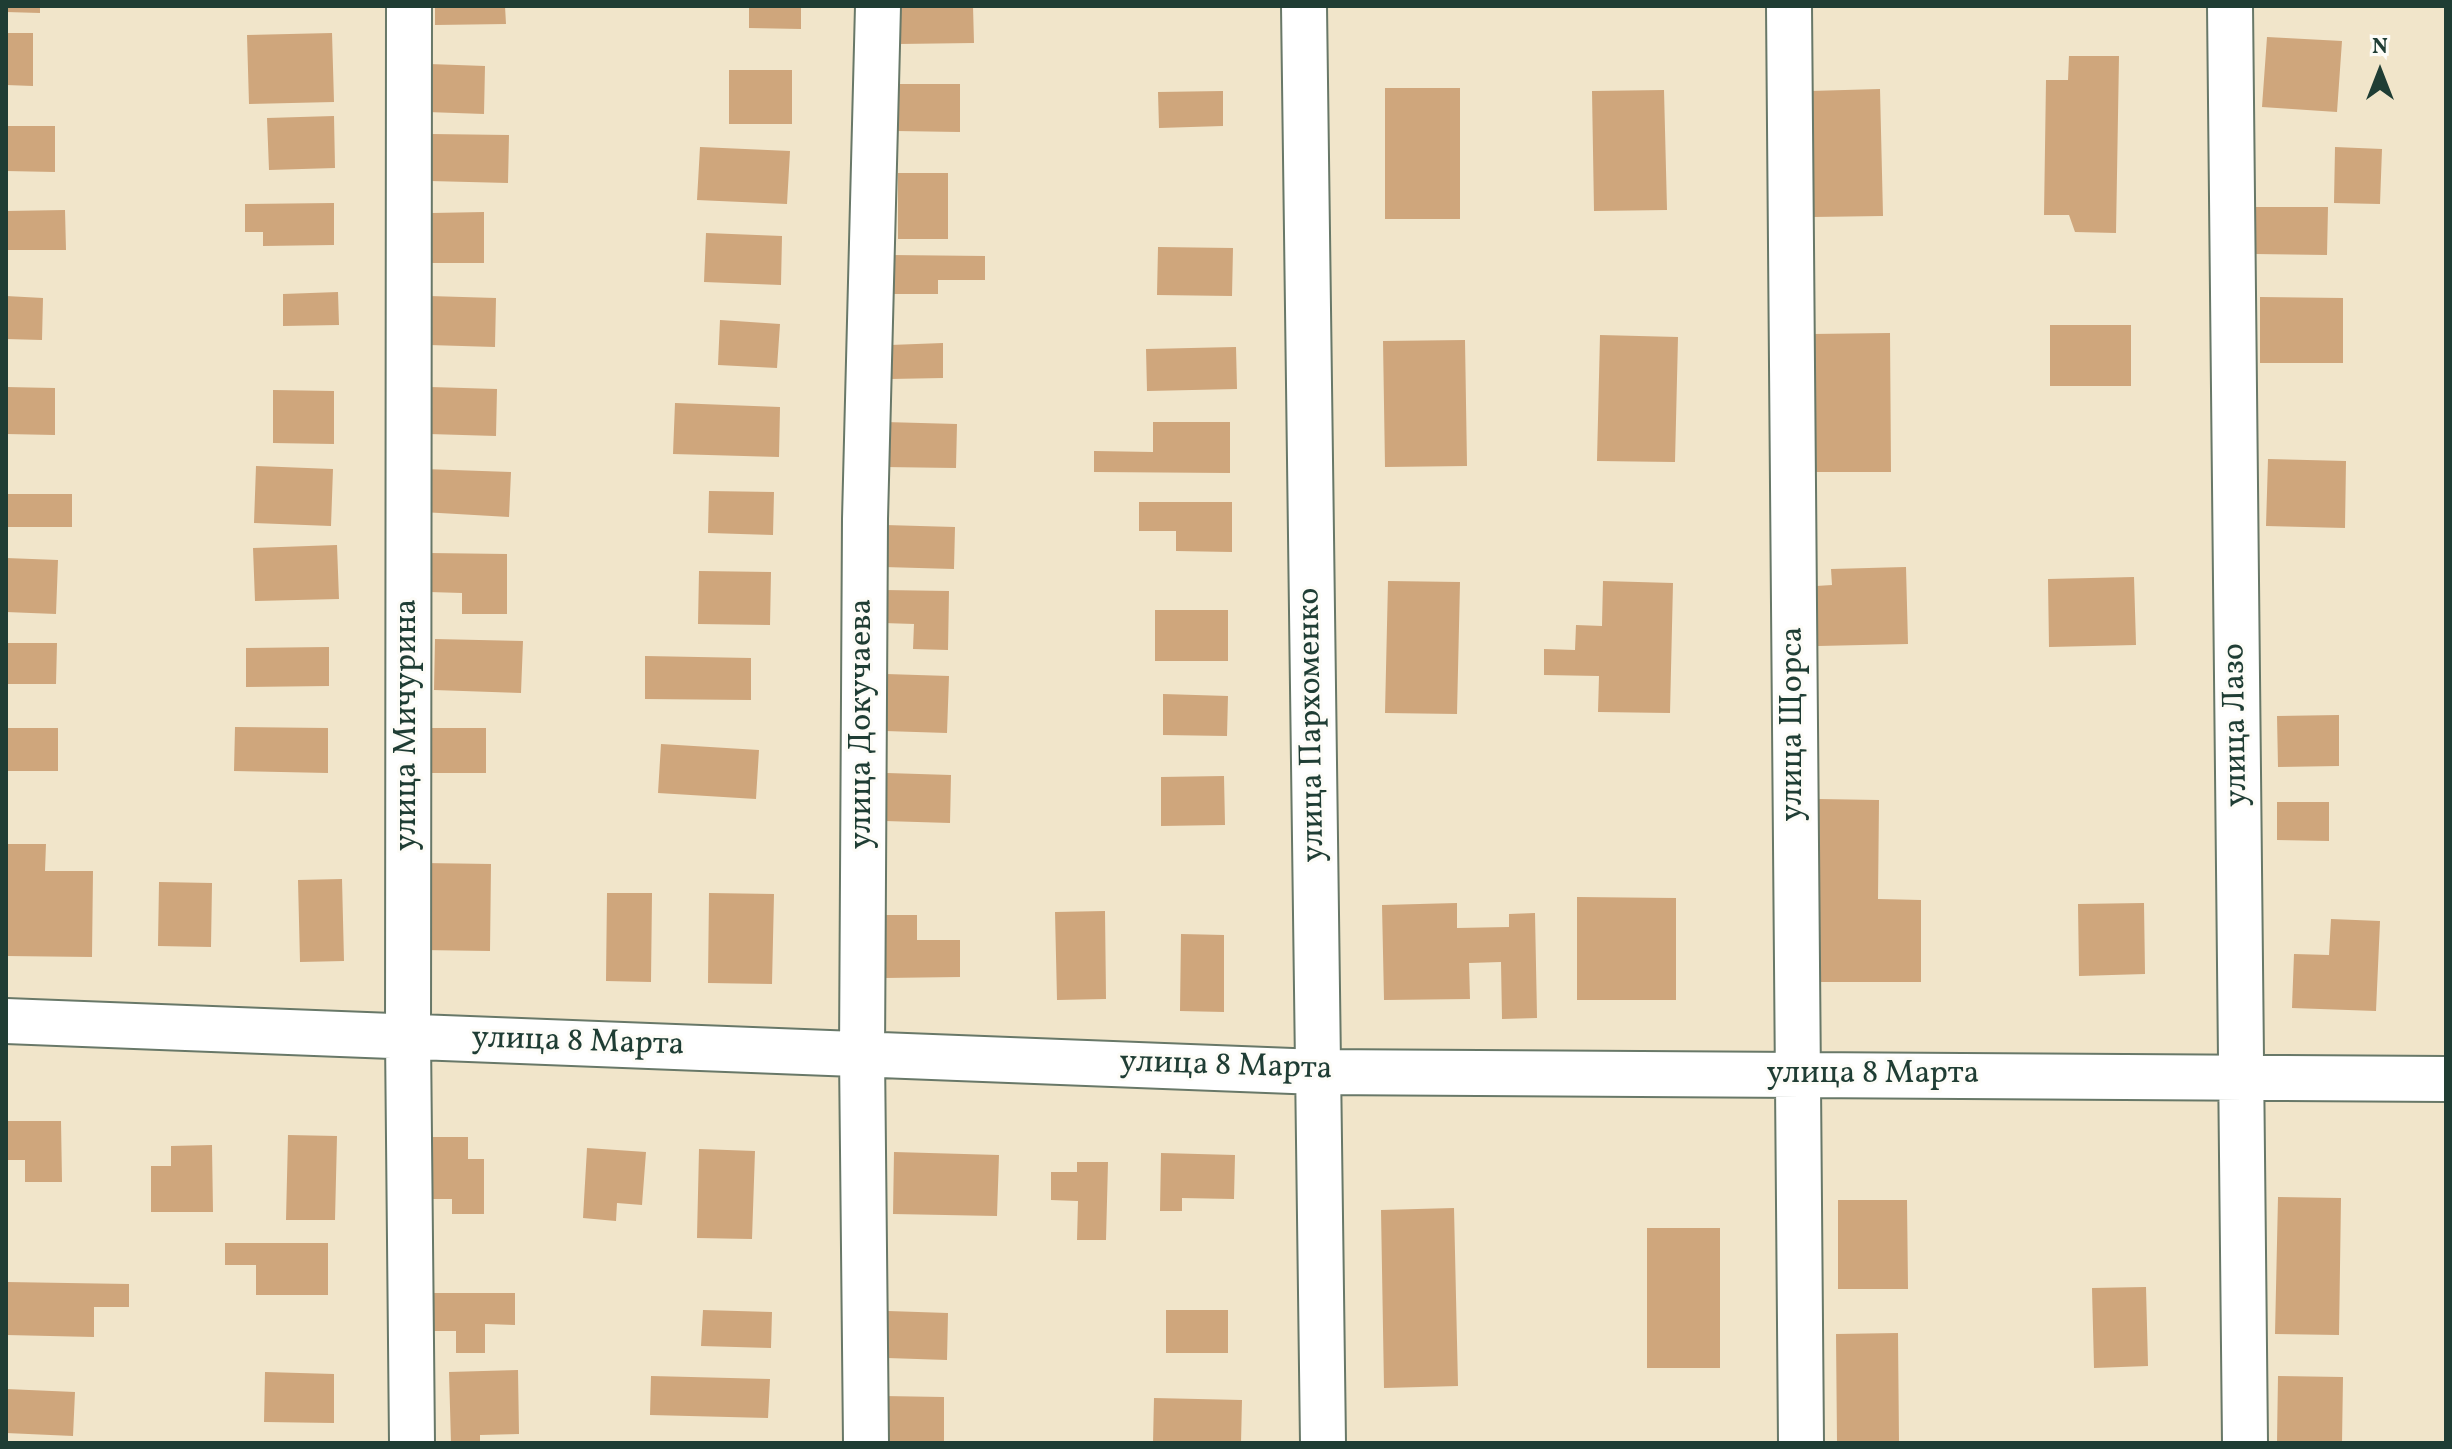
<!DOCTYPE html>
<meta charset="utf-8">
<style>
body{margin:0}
#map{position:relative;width:2452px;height:1449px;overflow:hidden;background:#f1e5ca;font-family:Vollkorn,serif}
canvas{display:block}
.frame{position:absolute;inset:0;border:8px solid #1f3d34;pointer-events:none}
.north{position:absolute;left:2340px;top:32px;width:80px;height:80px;-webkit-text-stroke:6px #fdfcf7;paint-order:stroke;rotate:0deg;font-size:22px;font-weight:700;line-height:32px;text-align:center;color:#1f3d34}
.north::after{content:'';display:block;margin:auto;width:28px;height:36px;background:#1f3d34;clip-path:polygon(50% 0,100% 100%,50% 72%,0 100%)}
</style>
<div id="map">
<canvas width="2452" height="1449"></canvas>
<div class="frame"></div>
<div class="north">N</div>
</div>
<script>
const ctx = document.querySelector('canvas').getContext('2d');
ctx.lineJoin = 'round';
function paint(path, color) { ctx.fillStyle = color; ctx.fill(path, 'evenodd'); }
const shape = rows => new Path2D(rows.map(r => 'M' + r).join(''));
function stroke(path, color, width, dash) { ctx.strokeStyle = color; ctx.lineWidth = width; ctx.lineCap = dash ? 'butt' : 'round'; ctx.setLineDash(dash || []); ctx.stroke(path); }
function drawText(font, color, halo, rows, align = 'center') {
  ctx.font = font + ' Vollkorn,serif'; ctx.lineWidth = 6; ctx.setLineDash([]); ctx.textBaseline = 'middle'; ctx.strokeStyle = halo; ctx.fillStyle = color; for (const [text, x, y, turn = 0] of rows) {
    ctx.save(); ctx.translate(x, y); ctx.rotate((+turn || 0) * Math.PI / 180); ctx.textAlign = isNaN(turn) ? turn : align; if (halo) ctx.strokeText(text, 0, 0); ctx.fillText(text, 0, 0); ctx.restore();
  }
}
paint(shape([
 [6,6,40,6,40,13,6,12],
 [435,6,505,6,506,24,435,25],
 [749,6,801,6,801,29,749,28],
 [898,6,973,6,974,43,898,44],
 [6,33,33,33,33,86,6,85],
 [332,33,334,102,249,104,247,35],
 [2267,37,2342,41,2337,112,2262,107],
 [2069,56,2119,56,2116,233,2075,232,2069,215,2044,215,2046,80,2068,80],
 [429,64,485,66,484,114,427,112],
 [729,70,792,70,792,124,729,124],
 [896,84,960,84,960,132,896,131],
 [1385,88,1460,88,1460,219,1385,219],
 [1880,89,1883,216,1812,217,1810,91],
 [1664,90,1667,210,1594,211,1592,91],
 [1223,91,1223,126,1159,128,1158,92],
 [334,116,335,168,269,170,267,118],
 [6,126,55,126,55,172,6,171],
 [431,134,509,135,508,183,430,181],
 [700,147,790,151,787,204,697,200],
 [2335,147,2382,149,2380,204,2334,203],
 [898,173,948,173,948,239,898,239],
 [334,203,334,245,263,246,263,232,245,232,245,204],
 [2256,207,2328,207,2327,255,2255,254],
 [65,210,66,250,6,250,6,211],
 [484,212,484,263,432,263,432,213],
 [706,233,782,236,781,285,704,282],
 [1158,247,1233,248,1232,296,1157,295],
 [891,255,985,256,985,280,938,280,938,294,891,294],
 [338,292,339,325,283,326,283,294],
 [6,296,43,298,42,340,6,339],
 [429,296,496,298,495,347,429,345],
 [2260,297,2343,298,2343,363,2260,363],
 [720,320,780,324,777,368,718,365],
 [2050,325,2131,325,2131,386,2050,386],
 [1890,333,1891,472,1813,472,1812,334],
 [1600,335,1678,337,1675,462,1597,461],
 [1465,340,1467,466,1385,467,1383,341],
 [943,343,943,378,890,379,890,345],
 [1236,347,1237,389,1147,391,1146,349],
 [6,387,55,388,55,435,6,434],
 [430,387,497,389,496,436,429,434],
 [273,390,334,391,334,444,273,443],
 [675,403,780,407,779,457,673,454],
 [885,422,957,424,956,468,884,467],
 [1153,422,1230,422,1230,473,1094,472,1094,451,1153,452],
 [2268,459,2346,461,2345,528,2266,526],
 [256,466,333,469,331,526,254,523],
 [424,469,511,472,509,517,422,512],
 [709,491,774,492,773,535,708,533],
 [6,494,72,494,72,527,6,527],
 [1139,502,1232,502,1232,552,1176,551,1176,531,1139,531],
 [885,525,955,527,954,569,884,567],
 [337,545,339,599,255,601,253,548],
 [429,553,507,554,507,614,462,614,462,593,429,592],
 [6,558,58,560,56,614,6,612],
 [1906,567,1908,644,1818,646,1816,586,1832,585,1831,569],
 [699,571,771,572,770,625,698,624],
 [2134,577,2136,645,2049,647,2048,579],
 [1388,581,1460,582,1457,714,1385,713],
 [1603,581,1673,583,1670,713,1598,712,1599,676,1544,675,1544,649,1575,650,1576,625,1602,626],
 [884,590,949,591,948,650,913,649,914,624,883,623],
 [1155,610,1228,610,1228,661,1155,661],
 [435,639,523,641,521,693,434,690],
 [6,643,57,643,56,684,6,684],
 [329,647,329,686,246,687,246,648],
 [645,656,751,658,751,700,645,699],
 [886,674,949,676,947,733,885,731],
 [1163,694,1228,696,1227,736,1163,735],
 [2339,715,2339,766,2278,767,2277,716],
 [235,727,328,728,328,773,234,771],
 [6,728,58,728,58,771,6,771],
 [418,728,486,728,486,773,418,773],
 [661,744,759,750,756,799,658,793],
 [887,773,951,775,950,823,885,821],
 [1224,776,1225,825,1161,826,1161,777],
 [1818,799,1879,800,1878,899,1921,900,1921,982,1816,982],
 [2277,802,2329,802,2329,841,2277,840],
 [6,844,46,844,45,871,93,871,92,957,6,956],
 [423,863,491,864,490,951,422,950],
 [342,879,344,961,300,962,298,880],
 [159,882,212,883,211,947,158,946],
 [607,893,652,893,651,982,606,981],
 [709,893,774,894,772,984,708,983],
 [1577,897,1676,898,1676,1000,1577,1000],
 [1457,903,1457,928,1509,927,1509,914,1535,913,1537,1018,1502,1019,1501,962,1469,963,1470,999,1384,1000,1382,905],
 [2144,903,2145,974,2079,976,2078,904],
 [1105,911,1106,999,1057,1000,1055,912],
 [884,915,917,915,917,940,960,940,960,977,884,978],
 [2331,919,2380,921,2376,1011,2292,1008,2294,954,2329,955],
 [1181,934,1224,935,1224,1012,1180,1011],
 [6,1121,61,1121,62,1182,25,1182,25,1160,6,1160],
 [288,1135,337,1136,335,1220,286,1220],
 [416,1137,468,1137,468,1159,484,1159,484,1214,452,1214,452,1199,416,1199],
 [212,1145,213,1212,151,1212,151,1166,171,1166,171,1146],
 [587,1148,646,1152,642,1205,617,1203,616,1221,583,1218],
 [699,1149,755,1151,752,1239,697,1238],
 [894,1152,999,1155,997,1216,893,1214],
 [1161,1153,1235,1155,1234,1199,1182,1198,1182,1211,1160,1211],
 [1077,1162,1108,1162,1106,1240,1077,1240,1078,1201,1051,1200,1051,1172,1077,1172],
 [2278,1197,2341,1198,2339,1335,2275,1334],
 [1838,1200,1907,1200,1908,1289,1838,1289],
 [1454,1208,1458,1386,1384,1388,1381,1210],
 [1647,1228,1720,1228,1720,1368,1647,1368],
 [225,1243,328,1243,328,1295,256,1295,256,1265,225,1265],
 [6,1282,129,1284,129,1307,94,1307,94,1337,6,1335],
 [2146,1287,2148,1366,2094,1368,2092,1288],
 [425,1293,515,1293,515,1325,485,1324,485,1353,456,1353,456,1331,425,1331],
 [703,1310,772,1312,771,1348,701,1346],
 [1166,1310,1228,1310,1228,1353,1166,1353],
 [888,1311,948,1313,947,1360,887,1358],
 [1898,1333,1899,1443,1837,1443,1836,1334],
 [518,1370,519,1434,480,1435,480,1443,451,1443,449,1372],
 [265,1372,334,1374,334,1423,264,1422],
 [651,1376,770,1379,768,1418,650,1415],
 [2278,1376,2343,1377,2342,1443,2277,1443],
 [6,1389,75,1392,73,1436,6,1433],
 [883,1396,944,1397,944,1443,883,1443],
 [1154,1398,1242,1400,1241,1443,1153,1443]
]), '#cfa67c');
const minor = shape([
 [409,6,408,1038,412,1443],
 [1304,6,1323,1443],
 [1789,6,1801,1443],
 [2230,6,2245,1443],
 [6,1021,1318,1072,2446,1079],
 [866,1443,862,1054,865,519,878,6]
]);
stroke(minor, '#687868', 48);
stroke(minor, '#fff', 44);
drawText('32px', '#1f3d34', '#fdfcf7', [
 ["улица Докучаева",864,724,-90],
 ["улица Щорса",1795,724,-90],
 ["улица Мичурина",409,725,-90],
 ["улица Пархоменко",1314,725,-91],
 ["улица Лазо",2238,725,-91],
 ["улица 8 Марта",578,1044,2],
 ["улица 8 Марта",1226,1068,2],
 ["улица 8 Марта",1873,1076]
]);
</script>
